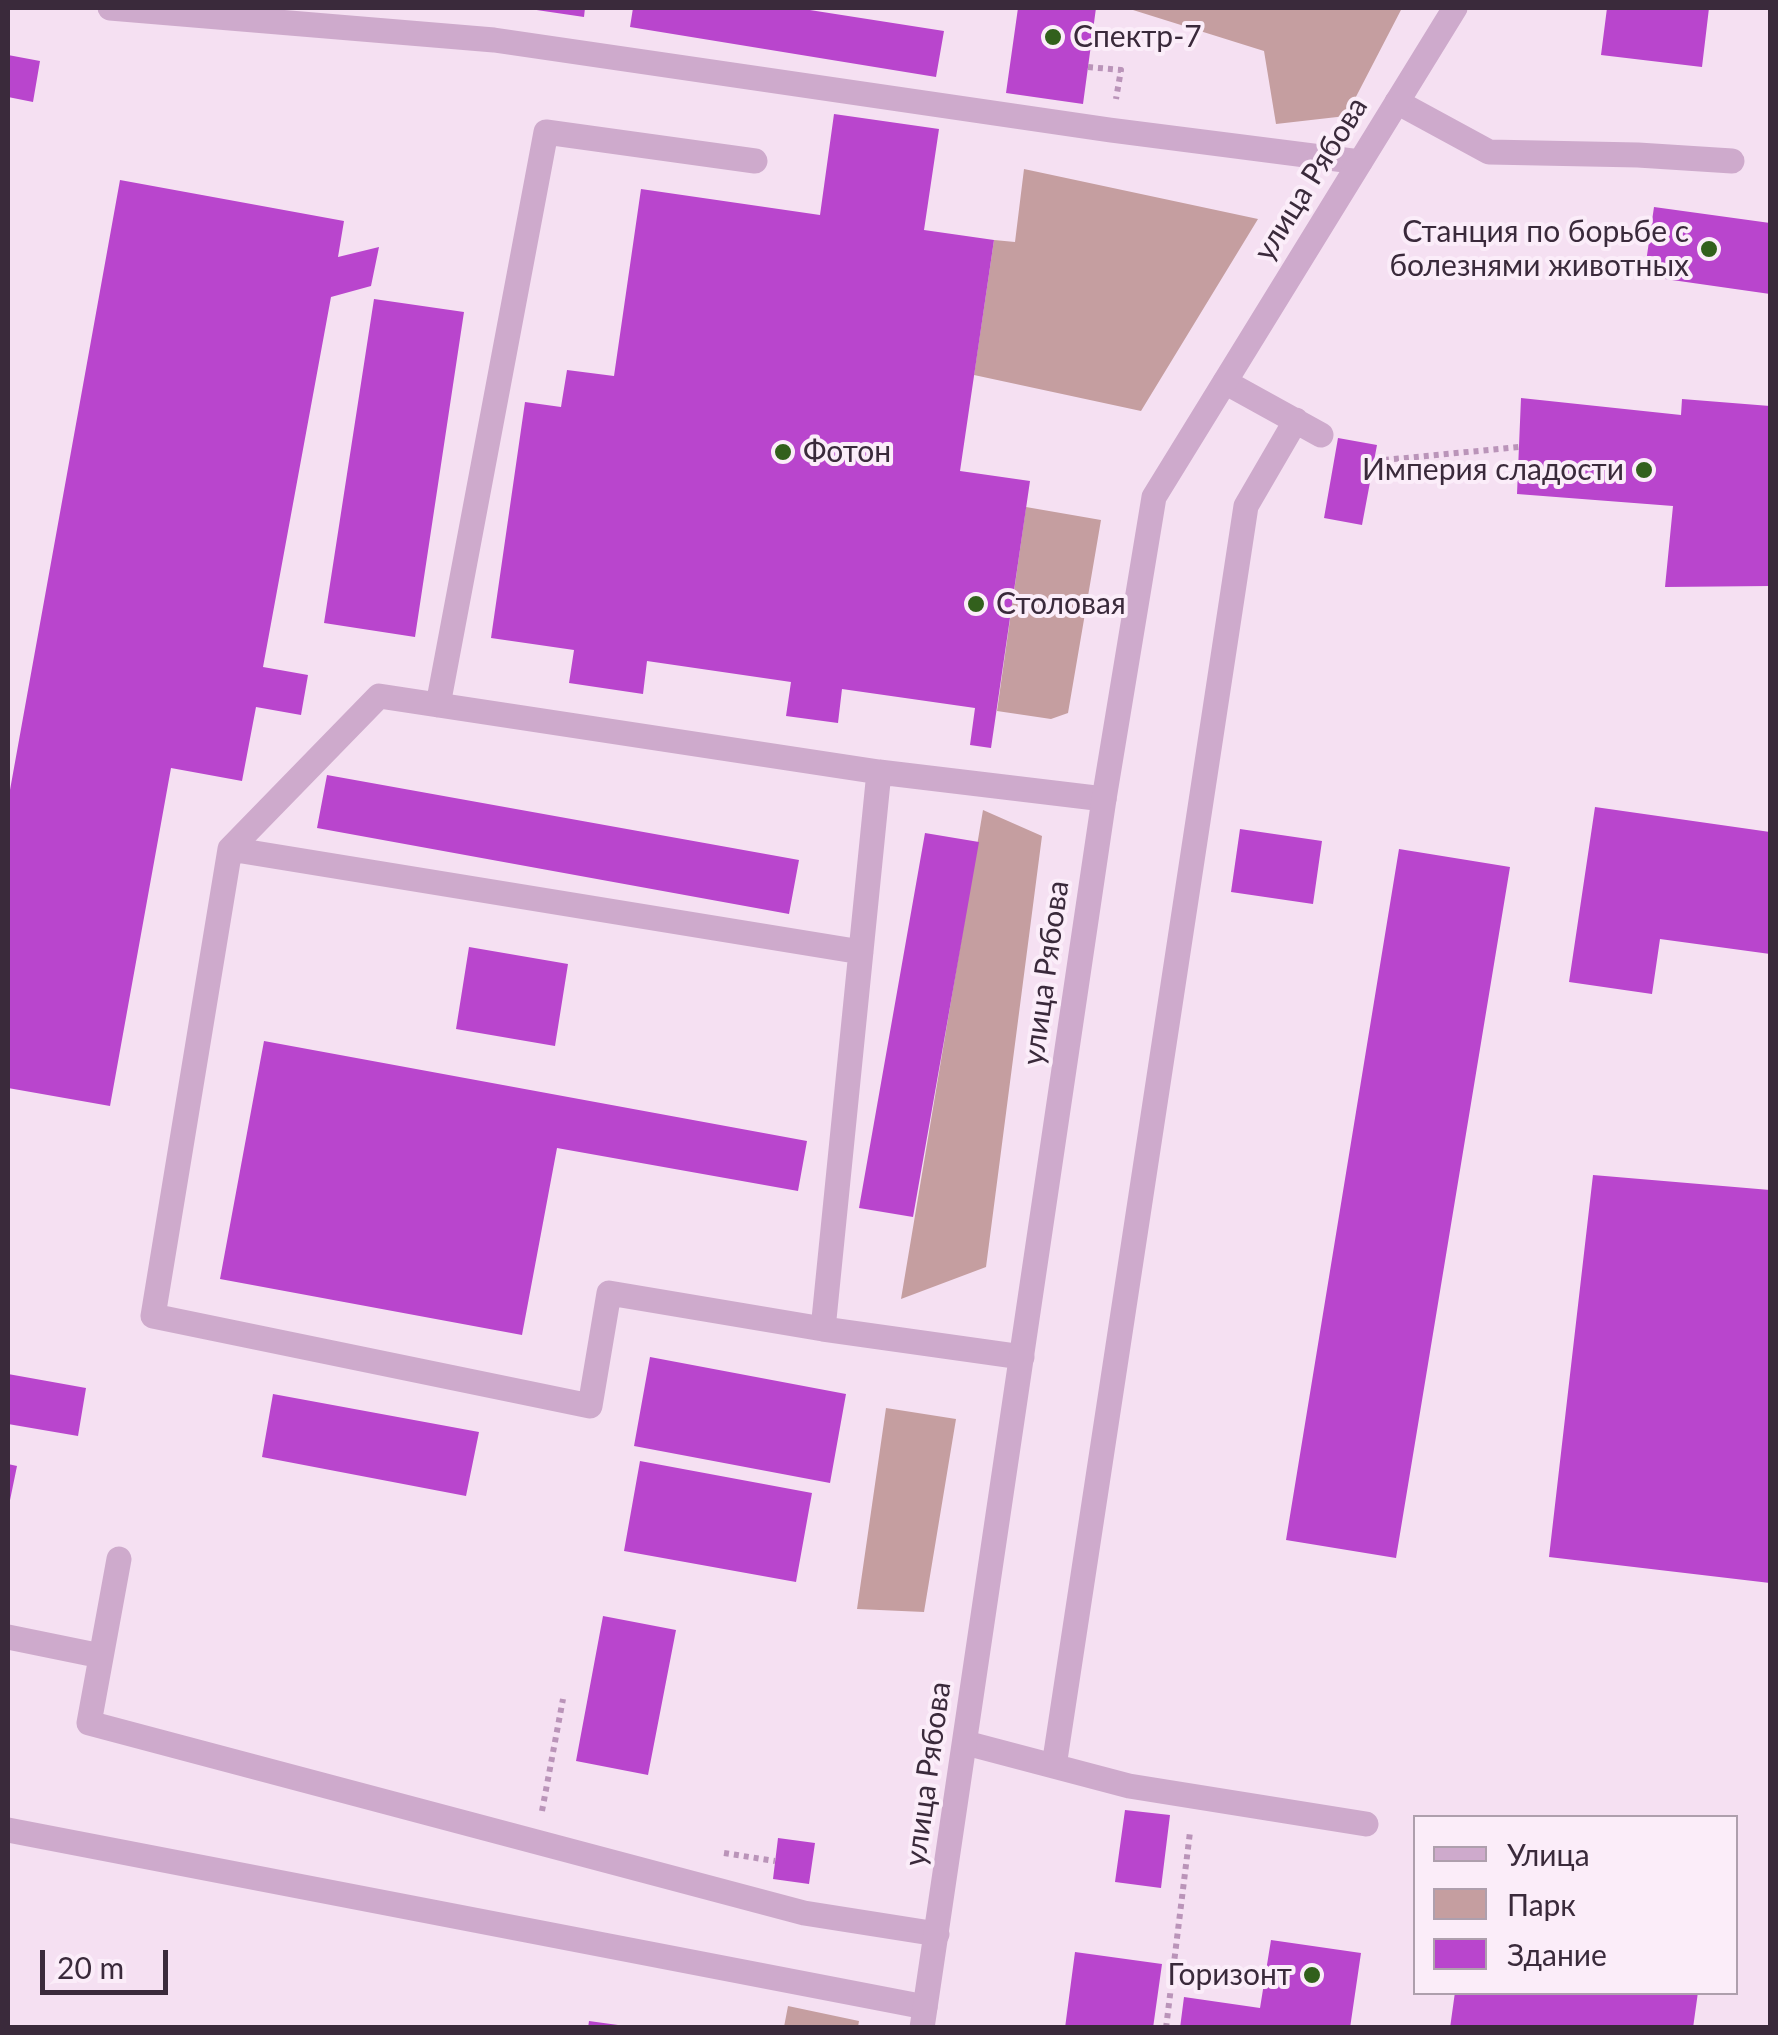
<!DOCTYPE html>
<meta charset="utf-8">
<style>
body{margin:0}
#map{position:relative;width:1778px;height:2035px;overflow:hidden;background:#f5e0f2;font-family:Lato,sans-serif}
canvas{display:block}
.frame{position:absolute;inset:0;border:10px solid #3a2a3b;pointer-events:none}
.legend{position:absolute;left:1413px;top:1815px;width:325px;height:180px;box-sizing:border-box;background:#fbedf9;border:2px solid #ae9fad;margin:0;padding:12px 18px;list-style:none;font-size:30px;color:#3a2a3b}
.legend li{display:flex;align-items:center;gap:20px;height:50px}
.legend b{width:50px;border:2px solid #ae9fad}
.scale{position:absolute;left:40px;top:1950px;width:128px;height:45px;box-sizing:border-box;border:5px solid #3a2a3b;border-top:0;padding-left:12px;font-size:30px;line-height:35px;white-space:nowrap;color:#3a2a3b;-webkit-text-stroke:8px #fbedf9;paint-order:stroke}
</style>
<div id="map">
<canvas width="1778" height="2035"></canvas>
<div class="frame"></div>
<ul class="legend">
<li><b style="height:12px;background:#ceaacc"></b>Улица</li>
<li><b style="height:28px;background:#c59ea0"></b>Парк</li>
<li><b style="height:28px;background:#b945cd"></b>Здание</li>
</ul>
<div class="scale">20 m</div>
</div>
<script>
const ctx = document.querySelector('canvas').getContext('2d');
ctx.lineJoin = 'round';
function paint(path, color) { ctx.fillStyle = color; ctx.fill(path, 'evenodd'); }
const shape = rows => new Path2D(rows.map(r => 'M' + r).join(''));
function stroke(path, color, width, dash) { ctx.strokeStyle = color; ctx.lineWidth = width; ctx.lineCap = dash ? 'butt' : 'round'; ctx.setLineDash(dash || []); ctx.stroke(path); }
function drawText(font, color, halo, rows, align = 'center') {
  ctx.font = font + ' Lato,sans-serif'; ctx.lineWidth = 8; ctx.setLineDash([]); ctx.textBaseline = 'middle'; ctx.strokeStyle = halo; ctx.fillStyle = color; for (const [text, x, y, turn = 0] of rows) {
    ctx.save(); ctx.translate(x, y); ctx.rotate((+turn || 0) * Math.PI / 180); ctx.textAlign = isNaN(turn) ? turn : align; if (halo) ctx.strokeText(text, 0, 0); ctx.fillText(text, 0, 0); ctx.restore();
  }
}
paint(shape([
 [1134,8,1402,8,1346,116,1276,124,1264,51,1133,10],
 [1024,169,1258,219,1141,411,974,375,994,240,1015,242],
 [1026,507,1101,520,1068,713,1051,719,997,711],
 [983,810,1042,836,986,1267,901,1299],
 [886,1408,956,1419,924,1612,857,1609],
 [788,2006,859,2021,858,2027,784,2027]
]), '#c59ea0');
paint(shape([
 [523,8,585,8,584,17],
 [633,8,797,8,944,31,936,77,630,27],
 [1018,8,1096,8,1083,104,1006,93],
 [1607,8,1709,8,1702,67,1601,55],
 [8,55,40,61,33,102,8,97],
 [834,114,939,129,924,230,994,240,960,471,1030,481,991,748,970,745,975,708,842,689,838,723,786,716,791,682,647,661,643,694,569,683,574,650,491,638,525,402,561,407,567,370,614,376,641,189,820,215],
 [120,180,344,221,338,257,379,247,371,286,331,297,263,667,308,675,301,715,256,707,242,781,171,768,110,1106,8,1088,8,801],
 [1654,207,1770,223,1770,294,1644,276],
 [374,299,464,312,415,637,324,623],
 [1521,398,1681,415,1682,399,1770,406,1770,586,1665,587,1673,506,1517,494],
 [1338,438,1377,445,1362,525,1324,518],
 [327,775,799,860,789,914,317,828],
 [1595,807,1770,832,1770,954,1660,939,1652,994,1569,982],
 [1240,829,1322,841,1313,904,1231,892],
 [925,833,979,842,913,1217,859,1208],
 [1399,849,1510,867,1396,1558,1286,1540],
 [469,947,568,964,555,1046,456,1029],
 [264,1041,807,1141,798,1191,557,1148,522,1335,220,1279],
 [1593,1175,1770,1190,1770,1583,1549,1557],
 [650,1357,846,1394,830,1483,634,1446],
 [8,1374,86,1388,78,1436,8,1424],
 [273,1394,479,1432,466,1496,262,1457],
 [640,1461,812,1493,796,1582,624,1551],
 [8,1464,17,1466,9,1505,8,1504],
 [603,1616,676,1630,648,1775,576,1761],
 [1125,1810,1170,1815,1161,1888,1115,1882],
 [778,1838,815,1843,809,1884,773,1879],
 [1271,1940,1361,1953,1350,2028,1180,2028,1184,1997,1260,2008],
 [1075,1952,1162,1964,1153,2028,1065,2028],
 [1455,1992,1698,1992,1693,2028,1450,2028],
 [589,2021,618,2025,618,2028,588,2028]
]), '#b945cd');
stroke(shape([
 [1088,67,1121,70,1116,99],
 [1374,461,1519,447],
 [542,1811,563,1699],
 [724,1853,775,1861],
 [1166,2028,1190,1832]
]), '#ba94b9', 6, [5, 5]);
stroke(shape([
 [110,8,494,40,1110,130,1360,162],
 [1397,102,1489,152,1638,155,1732,161],
 [1225,382,1321,435],
 [438,705,546,132,755,161],
 [879,772,823,1329,609,1293,590,1406,153,1316,230,849,379,696,879,772,1104,799],
 [230,849,861,952],
 [823,1329,1022,1357],
 [119,1559,89,1723,804,1913,937,1934],
 [8,1637,101,1656],
 [966,1743,1129,1786,1366,1824],
 [1054,1766,1246,506,1296,420],
 [8,1830,925,2007]
]), '#ceaacc', 25);
stroke(shape([
 [922,2028,1104,799,1154,497,1455,8]
]), '#ceaacc', 25);
for (const [x, y, r, color] of [
 [1053,37,10,"#32601c"],
 [1709,249,10,"#32601c"],
 [783,452,10,"#32601c"],
 [1644,470,10,"#32601c"],
 [976,604,10,"#32601c"],
 [1312,1975,10,"#32601c"]
]) { const dot = new Path2D(); dot.arc(x, y, r, 0, 2 * Math.PI); ctx.fillStyle = color; ctx.fill(dot); stroke(dot, '#fbedf9', 4); }
drawText('30px', '#3a2a3b', '#fbedf9', [
 ["Спектр-7",1073,37],
 ["Станция по борьбе с",1689,232,"right"],
 ["болезнями животных",1689,266,"right"],
 ["Фотон",803,452],
 ["Империя сладости",1624,470,"right"],
 ["Столовая",996,604],
 ["Горизонт",1292,1975,"right"]
], 'left');
drawText('30px', '#3a2a3b', '#fbedf9', [
 ["улица Рябова",1311,179,-58],
 ["улица Рябова",1046,973,-82],
 ["улица Рябова",928,1774,-82]
]);
</script>
